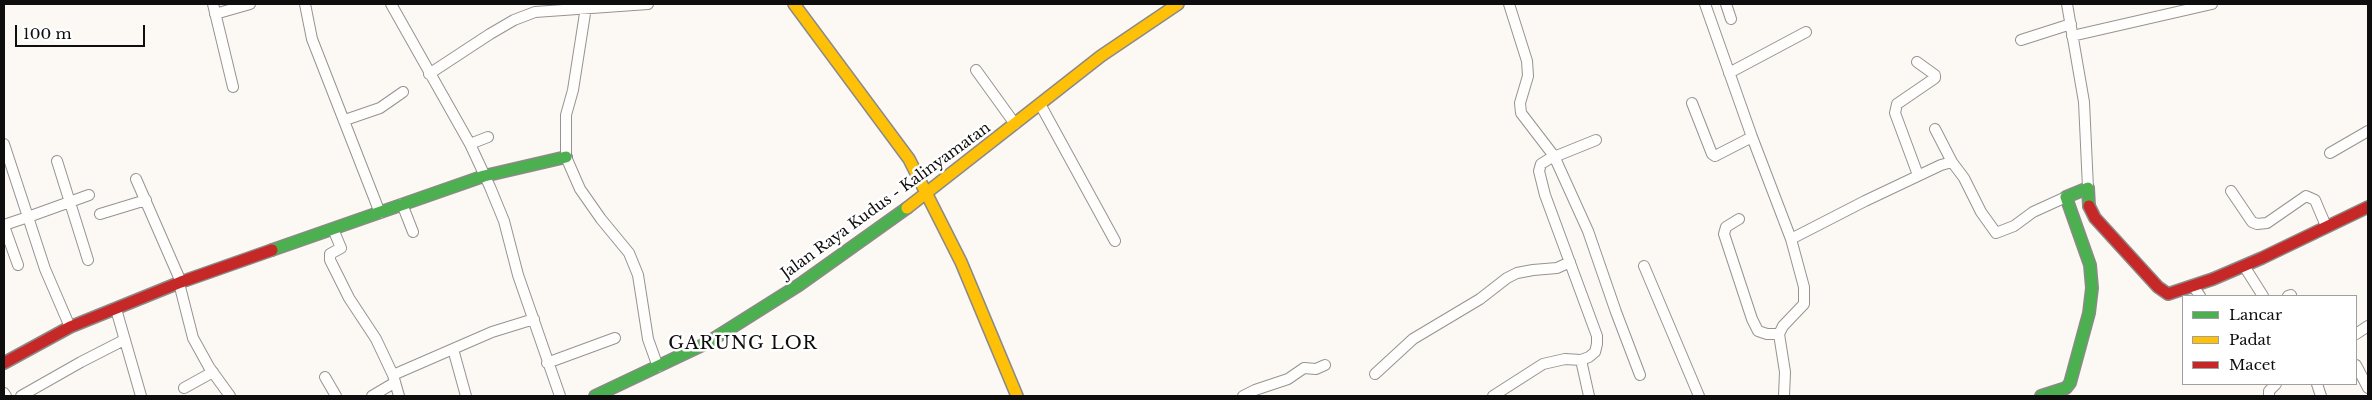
<!DOCTYPE html>
<style>
body{margin:0}
#map{position:relative;width:2372px;height:400px;overflow:hidden;background:#fcf9f4;font-family:"Libre Baskerville",serif}
canvas{display:block}
.frame{position:absolute;inset:0;border:5px solid #0e0e0e;pointer-events:none}
.legend{position:absolute;left:2182px;top:295px;width:175px;height:90px;box-sizing:border-box;background:#fff;border:1px solid #9f9f9f;margin:0;padding:6px 9px;list-style:none;font-size:15px;color:#0e0e0e}
.legend li{display:flex;align-items:center;gap:10px;height:25px}
.legend b{width:25px;border:1px solid #9f9f9f}
.scale{position:absolute;left:15px;top:25px;width:130px;height:22px;box-sizing:border-box;border:2px solid #0e0e0e;border-top:0;padding-left:6px;font-size:15px;line-height:18px;white-space:nowrap;color:#0e0e0e;-webkit-text-stroke:4px #fff;paint-order:stroke}
</style>
<div id="map">
<canvas width="2372" height="400"></canvas>
<div class="frame"></div>
<ul class="legend">
<li><b style="height:6px;background:#4caf50"></b>Lancar</li>
<li><b style="height:6px;background:#ffc107"></b>Padat</li>
<li><b style="height:6px;background:#c62828"></b>Macet</li>
</ul>
<div class="scale">100 m</div>
</div>
<script>
const ctx = document.querySelector('canvas').getContext('2d');
ctx.lineJoin = 'round';
const shape = rows => new Path2D(rows.map(r => 'M' + r).join(''));
function stroke(path, color, width, dash) { ctx.strokeStyle = color; ctx.lineWidth = width; ctx.lineCap = dash ? 'butt' : 'round'; ctx.setLineDash(dash || []); ctx.stroke(path); }
function drawText(font, color, halo, rows, align = 'center') {
  ctx.font = font + ' "Libre Baskerville",serif'; ctx.lineWidth = 5; ctx.setLineDash([]); ctx.textBaseline = 'middle'; ctx.strokeStyle = halo; ctx.fillStyle = color; for (const [text, x, y, turn = 0] of rows) {
    ctx.save(); ctx.translate(x, y); ctx.rotate((+turn || 0) * Math.PI / 180); ctx.textAlign = isNaN(turn) ? turn : align; if (halo) ctx.strokeText(text, 0, 0); ctx.fillText(text, 0, 0); ctx.restore();
  }
}
const street = shape([
 [213,4,233,87],
 [305,4,312,39,380,213],
 [391,4,470,144,490,187,504,221,518,275,560,396],
 [1509,4,1527,61,1528,76,1520,103,1521,113,1554,156,1588,231,1616,312,1640,375],
 [1705,4,1752,137,1791,239,1804,287,1804,304,1783,326,1779,334,1785,372,1784,396],
 [1726,4,1731,19],
 [2067,4,2084,102,2088,188],
 [586,7,573,90,566,115,566,157,580,189,601,219,629,253,638,275,648,339,658,367],
 [215,14,250,4],
 [2072,36,2212,4],
 [2021,40,2071,24],
 [1917,62,1935,75,1935,78,1897,104,1895,113,1918,175],
 [976,70,1015,124],
 [1729,73,1806,32],
 [429,74,490,34,514,20,535,12,648,4],
 [1692,103,1712,154,1715,156,1752,137],
 [1040,104,1115,241],
 [345,120,380,108,403,92],
 [1935,129,1952,162],
 [4,144,28,217,4,225],
 [470,144,488,137],
 [2330,153,2368,131],
 [57,161,88,260],
 [136,179,181,282],
 [2231,191,2252,222,2257,224,2267,223,2306,196,2315,200,2326,226],
 [402,204,413,232],
 [100,214,146,200],
 [1739,219,1726,227,1724,234,1752,319,1758,331,1767,334,1779,334],
 [4,226,18,265],
 [333,229,341,248,330,254,330,260,349,298,376,339,393,375],
 [1791,239,1865,201,1941,165,1952,162,1964,178,1981,212,1996,233,2014,226,2033,212,2066,197],
 [1644,266,1699,396],
 [2244,266,2263,296],
 [179,283,193,338,209,367,230,396],
 [2193,286,2200,296],
 [2288,296,2291,295],
 [116,309,141,396],
 [70,327,45,269,28,217,89,195],
 [2356,334,2368,326],
 [453,349,466,396],
 [1581,360,1589,396],
 [547,363,615,338],
 [2356,365,2368,388],
 [1375,374,1413,339,1480,299,1507,278,1517,273,1533,270,1557,268,1570,262],
 [325,377,336,396],
 [2317,384,2321,396],
 [184,388,213,372],
 [4,393,6,396],
 [21,396,81,362,124,340],
 [372,396,394,383],
 [399,396,393,375,492,332,534,319],
 [1243,396,1255,390,1288,379,1304,368,1316,369,1325,365],
 [1493,396,1543,364,1565,359,1581,360,1589,357,1595,352,1597,344,1597,336,1545,195,1539,171,1541,164,1549,159,1596,140],
 [2269,396,2269,391,2276,384]
]);
const fast = shape([
 [272,250,484,176,566,157],
 [595,396,707,343,799,285,907,208],
 [2041,396,2066,388,2070,383,2089,313,2092,288,2090,265,2066,197,2088,188,2089,206]
]);
const slow = shape([
 [794,4,909,159,961,262,1017,396],
 [907,208,1101,56,1178,4]
]);
const jam = shape([
 [2089,206,2095,218,2158,287,2168,294,2213,279,2262,258,2368,207],
 [4,363,70,327,181,282,272,250]
]);
stroke(street, '#959492', 12);
stroke(fast, '#8c8a88', 14);
stroke(slow, '#8c8a88', 14);
stroke(jam, '#8c8a88', 14);
stroke(street, '#fffefd', 10);
stroke(fast, '#4caf50', 11);
stroke(slow, '#ffc107', 11);
stroke(jam, '#c62828', 11);
drawText('15px', '#0e0e0e', '#fff', [
 ["Jalan Raya Kudus - Kalinyamatan",886,201,-36]
]);
ctx.letterSpacing = '1px';
drawText('18px', '#0e0e0e', '#fff', [
 ["GARUNG LOR",743,344]
]);
ctx.letterSpacing = '0px';
</script>
